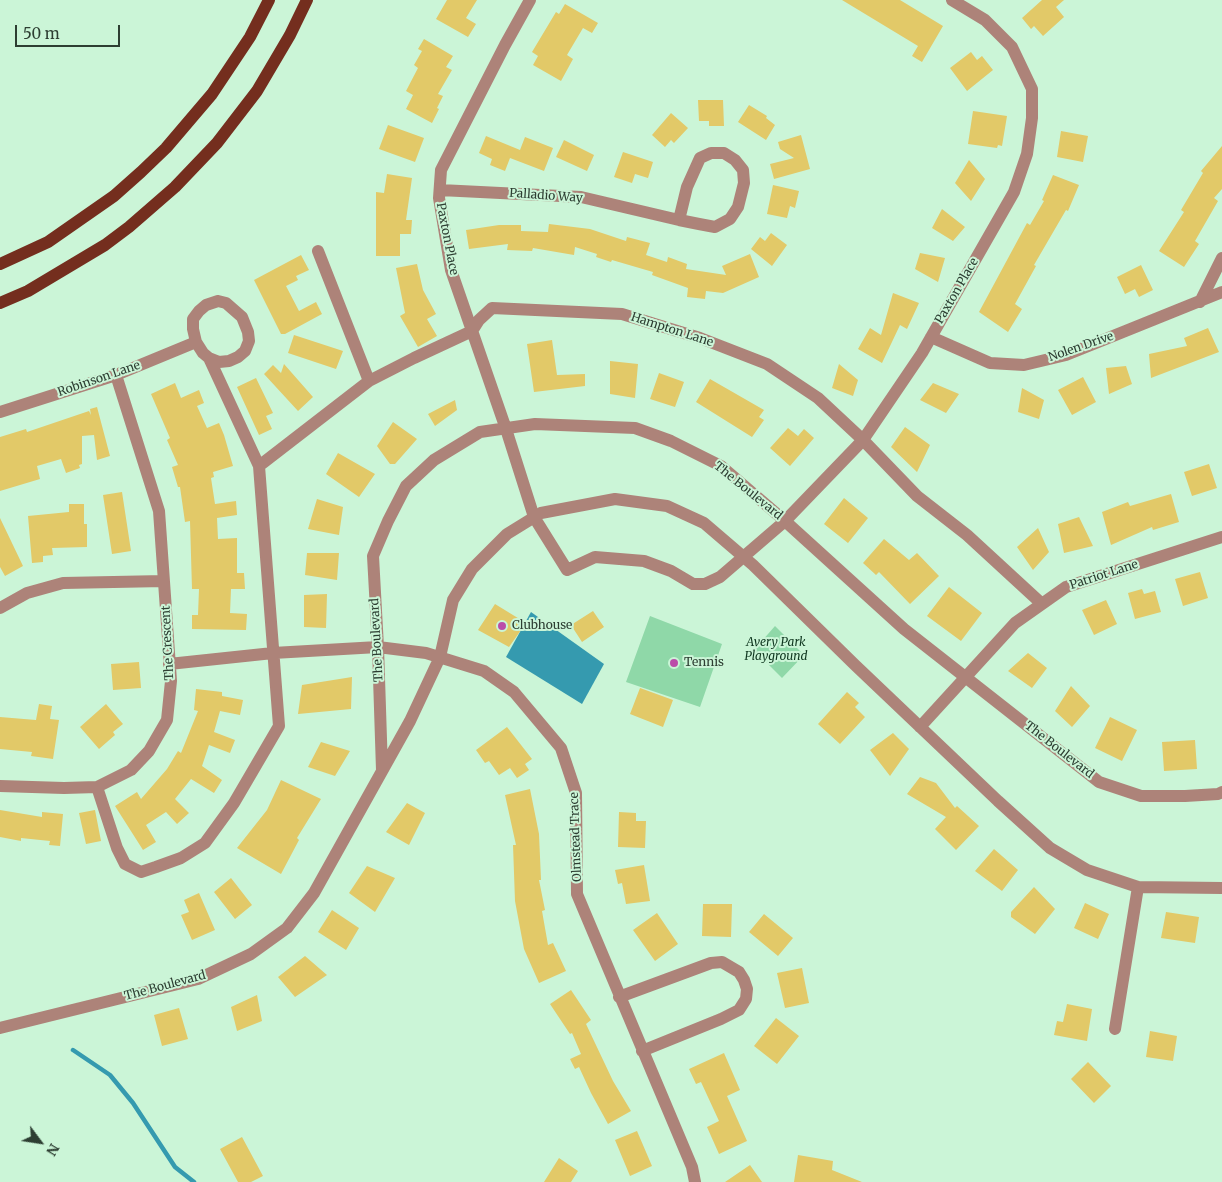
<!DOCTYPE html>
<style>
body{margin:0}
#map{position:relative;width:1222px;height:1182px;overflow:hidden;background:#cbf5d7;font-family:Merriweather,serif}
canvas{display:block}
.north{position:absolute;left:15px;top:1117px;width:50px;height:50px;-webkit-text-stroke:4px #cbf5d7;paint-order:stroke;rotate:121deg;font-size:14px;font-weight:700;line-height:20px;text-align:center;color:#2d3e32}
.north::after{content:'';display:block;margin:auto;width:18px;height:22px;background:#2d3e32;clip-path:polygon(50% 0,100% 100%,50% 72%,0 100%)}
.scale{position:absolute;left:15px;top:25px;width:105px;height:22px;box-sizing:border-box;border:2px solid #2d3e32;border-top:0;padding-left:6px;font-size:15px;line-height:18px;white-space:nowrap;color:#2d3e32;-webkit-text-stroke:4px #cbf5d7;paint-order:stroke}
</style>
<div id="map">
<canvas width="1222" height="1182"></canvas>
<div class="north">N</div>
<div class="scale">50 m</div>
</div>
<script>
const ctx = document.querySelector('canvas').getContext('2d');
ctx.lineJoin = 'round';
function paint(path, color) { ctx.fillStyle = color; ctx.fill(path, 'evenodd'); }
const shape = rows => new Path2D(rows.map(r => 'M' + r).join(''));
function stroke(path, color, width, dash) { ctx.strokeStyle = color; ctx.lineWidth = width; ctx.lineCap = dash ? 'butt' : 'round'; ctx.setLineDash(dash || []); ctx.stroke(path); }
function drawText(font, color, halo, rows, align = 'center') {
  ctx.font = font + ' Merriweather,serif'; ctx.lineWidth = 4; ctx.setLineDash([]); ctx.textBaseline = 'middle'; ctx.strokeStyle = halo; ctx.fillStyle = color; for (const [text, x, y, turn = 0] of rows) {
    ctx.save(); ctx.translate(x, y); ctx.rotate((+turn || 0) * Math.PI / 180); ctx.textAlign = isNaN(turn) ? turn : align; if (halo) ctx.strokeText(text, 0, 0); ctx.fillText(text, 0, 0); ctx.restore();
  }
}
paint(shape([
 [650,616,722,644,700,707,626,682],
 [775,626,804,655,782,678,754,650]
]), '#8fd8a8');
paint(shape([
 [531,612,604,664,582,704,506,657]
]), '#359aaf');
stroke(shape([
 [73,1050,110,1075,133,1103,175,1167,194,1182]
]), '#359aaf', 4.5);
paint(shape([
 [447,0,477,0,466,18,476,24,468,37,436,19],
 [842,0,900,0,943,26,922,62,912,56,918,46],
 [1042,0,1064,0,1056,7,1064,17,1043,36,1034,26,1031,29,1022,18],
 [565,4,598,23,592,33,583,28,567,55,573,59,561,81,533,65,538,56,532,52,556,12,559,14],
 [424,39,453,56,446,67,452,70,438,94,443,96,437,108,439,109,432,123,406,109,413,95,406,91,418,68,414,65,422,51,418,49],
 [971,52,977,60,982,56,993,70,967,91,950,68],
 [698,100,723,100,724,126,709,126,709,121,699,121],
 [749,105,767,116,766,118,775,125,766,140,738,122],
 [973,111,1007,116,1002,146,998,145,997,148,968,144],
 [671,113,688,128,674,143,671,140,665,147,652,135],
 [388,125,424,138,415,162,379,149],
 [1061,131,1088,136,1083,162,1057,157],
 [801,135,810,169,774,179,770,164,794,158,780,149,778,142],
 [486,136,520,150,525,137,553,148,544,171,510,158,505,171,490,165,492,159,479,153],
 [564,140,594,155,587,171,556,157],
 [1222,146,1222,189,1214,198,1218,201,1195,241,1199,244,1184,267,1159,251,1184,212,1181,210,1203,173,1201,171],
 [623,152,653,162,648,178,635,174,632,183,614,177],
 [969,160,985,179,971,201,955,183],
 [387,174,412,178,406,220,412,220,411,234,400,234,400,256,376,256,376,192,384,193],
 [1053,175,1079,185,1068,211,1066,210,1034,265,1036,266,1015,304,1022,309,1008,332,979,312,1027,223,1030,225,1044,201,1042,200],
 [773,185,799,191,795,208,790,206,787,218,767,214],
 [942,209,965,227,953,241,932,228],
 [549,224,590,229,626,241,627,237,650,243,646,255,667,262,668,257,687,264,686,269,726,275,722,266,750,254,759,277,723,293,706,291,705,299,687,297,688,288,652,275,653,272,612,260,611,262,596,257,597,254,575,247,574,255,533,248,532,251,507,250,508,244,469,249,466,230,499,225,521,225,521,231,548,232],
 [771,233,787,245,772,266,751,249,760,237,765,241],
 [920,253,945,258,938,282,915,269],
 [301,255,309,270,296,276,298,280,286,286,299,311,316,302,322,314,285,334,281,334,254,280],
 [417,264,423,290,436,314,427,319,437,336,418,347,400,316,405,313,396,268],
 [1141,265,1153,290,1139,297,1135,289,1125,294,1117,277],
 [893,293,919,303,907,329,900,325,882,363,858,349,870,328,881,335],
 [1208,328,1219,352,1151,378,1149,354,1187,346,1184,338],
 [294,335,343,351,336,369,288,353],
 [552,340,557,375,585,374,585,386,534,392,527,344],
 [610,361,638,364,635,398,610,394],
 [284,364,313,397,298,411,264,374,273,365,281,373],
 [839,364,858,380,853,396,832,388],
 [1126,366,1132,384,1109,394,1106,368],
 [659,373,684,382,675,407,650,399],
 [1083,377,1096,402,1072,415,1058,390],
 [256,378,273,413,266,416,272,429,259,435,237,387],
 [710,379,764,410,759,417,764,420,752,437,696,402],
 [175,383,181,398,199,390,204,403,197,406,207,428,219,423,224,435,233,466,213,472,214,477,211,478,215,504,236,501,237,515,217,518,218,539,237,538,237,573,244,573,245,589,231,589,230,613,247,614,246,630,192,629,192,615,198,615,199,589,192,589,190,521,185,522,180,487,178,487,172,467,178,465,167,440,170,438,151,394],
 [933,383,959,394,946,413,920,400],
 [1022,388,1044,400,1039,419,1018,412],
 [455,400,457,410,435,426,428,414],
 [97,407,110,456,97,460,94,435,82,436,82,464,79,465,80,468,66,473,61,459,37,466,40,479,0,491,0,437,26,429,27,432,89,411,91,415,90,409],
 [393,422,417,439,395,464,390,464,377,446],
 [905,427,930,445,917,472,891,447],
 [788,428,798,436,804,429,814,438,790,466,770,448],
 [338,453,375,474,359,497,326,474],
 [1209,464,1217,488,1192,496,1184,472],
 [122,492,131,551,112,554,103,495],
 [1171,494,1179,522,1153,530,1152,527,1111,545,1102,512,1128,502,1130,506],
 [844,498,868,518,848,543,824,524],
 [317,499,343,507,339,535,308,529],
 [69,504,84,504,84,524,87,524,87,547,52,548,53,555,43,556,43,562,32,563,28,516,69,512],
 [1079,517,1093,546,1064,553,1058,524],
 [0,518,23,566,5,576,0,567],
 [1038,528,1049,552,1033,570,1017,547],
 [884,539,909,560,917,553,939,576,910,604,879,572,876,575,863,563],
 [307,553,339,553,337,580,305,575],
 [1200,572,1208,598,1183,606,1175,579],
 [949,587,982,613,961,641,927,616],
 [1142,589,1144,594,1155,591,1161,612,1135,619,1128,593],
 [327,594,326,628,304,627,304,595],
 [1106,600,1117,624,1094,635,1082,610],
 [495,604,526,623,509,647,478,630],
 [593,611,604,627,582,642,571,625],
 [1028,653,1047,668,1032,688,1008,671],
 [139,662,141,688,113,690,111,664],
 [352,677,351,709,298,714,302,685],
 [1071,686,1090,706,1072,727,1055,711],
 [640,688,673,700,663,727,630,714],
 [196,689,222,692,222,696,243,700,240,715,220,711,214,732,235,740,230,753,209,745,202,766,222,780,214,793,191,779,175,799,189,813,177,824,166,812,146,825,156,842,143,850,115,806,137,792,141,799,167,769,178,751,181,753,198,711,194,710],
 [847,692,859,703,855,707,865,717,840,744,818,724],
 [39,704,52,706,50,719,59,720,53,759,31,756,32,752,0,749,0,717,36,720],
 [106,704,123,724,113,732,115,735,99,749,80,727],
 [1110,717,1137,730,1122,761,1095,748],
 [507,727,532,759,525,764,529,770,517,778,510,768,499,775,489,761,485,763,476,750],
 [893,733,909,749,890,776,870,750],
 [1195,740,1197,769,1164,771,1162,742],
 [321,742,350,751,335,776,308,767],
 [920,777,936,783,955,808,957,806,979,826,956,850,935,829,946,817,907,794],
 [281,780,321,799,297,838,299,840,281,874,237,848,267,810],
 [530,789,539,834,541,880,539,880,545,910,542,911,548,945,553,943,566,971,539,983,524,949,515,901,513,845,516,845,505,795],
 [407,803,425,813,409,845,386,832],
 [0,810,42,817,42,812,63,814,60,846,49,845,50,841,21,838,21,841,0,837],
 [95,810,101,841,86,844,79,813],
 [619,812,636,813,636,821,646,821,645,848,618,847],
 [994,849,1018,870,1002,891,975,871],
 [644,865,650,901,626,904,622,883,618,884,615,870],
 [367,866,395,878,375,912,349,893],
 [231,878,252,905,235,919,214,892],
 [1034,887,1055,909,1035,934,1011,917,1011,912],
 [199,893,215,930,192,940,181,915,189,912,184,900],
 [1085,903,1109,914,1098,939,1074,928],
 [703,904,732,904,731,937,702,936],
 [332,910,359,928,346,950,318,932],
 [1166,912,1199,917,1195,943,1161,938],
 [657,913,678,944,655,961,633,930],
 [764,914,793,938,778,956,749,932],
 [305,956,327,975,295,997,278,977],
 [802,968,809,1003,785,1008,777,973],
 [571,990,591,1020,586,1024,613,1081,631,1111,608,1124,591,1093,579,1067,575,1069,570,1059,581,1054,572,1033,570,1034,550,1004],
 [257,995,262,1021,237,1031,231,1007],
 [1067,1004,1092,1009,1087,1041,1054,1035,1057,1021,1063,1022],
 [179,1008,188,1039,162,1046,154,1015],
 [776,1018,799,1036,777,1064,754,1046],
 [1150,1031,1177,1036,1173,1061,1146,1057],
 [724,1053,740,1090,727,1096,747,1141,719,1154,707,1127,719,1121,701,1082,696,1084,689,1069],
 [1088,1062,1111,1086,1094,1103,1071,1079],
 [637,1131,652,1166,630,1176,615,1140],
 [242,1137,263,1176,251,1182,238,1182,220,1149],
 [798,1155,833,1161,832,1170,862,1182,794,1182],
 [559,1158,578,1171,571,1182,544,1182],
 [750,1165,762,1182,725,1182]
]), '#e2c968');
stroke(shape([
 [530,0,505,45,441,170,439,198,451,270,506,429,534,517,567,570,595,557,644,561,671,571,693,584,705,584,720,577,785,521,863,440,922,353,1014,192,1027,154,1032,118,1032,89,1012,47,985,20,952,0],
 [440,190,581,197,679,220,699,224,715,227,730,219,738,207,744,183,743,170,735,160,724,153,711,153,700,158,687,187,679,220],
 [318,251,369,381],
 [218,301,226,303,242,317,248,332,249,341,245,351,238,357,229,361,219,362,209,358,203,353,196,342,193,329,193,319,199,311,206,305,218,301],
 [1200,302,1222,258],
 [931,337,990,363,1024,365,1066,355,1222,292],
 [0,412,116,375,196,342],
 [259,466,369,381,414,358,472,331,479,320,492,308,622,314,700,338,767,364,818,398,863,440,917,496,967,535,1042,604],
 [0,608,27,593,63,583,164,581],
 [169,664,273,653,378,647,426,653,484,671,514,692,561,748,576,793,577,894,692,1167,695,1182],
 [920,727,1015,623,1066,587,1222,537],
 [382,770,378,647,373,556,388,521,406,486,434,460,480,432,535,424,635,428,671,441,721,466,785,521,904,629,1099,782,1141,796,1185,796,1218,794,1222,792],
 [0,786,64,788,97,787,131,770,149,751,167,720,171,681,159,511,116,375],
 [97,787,117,848,125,864,141,872,156,867,181,858,205,843,234,803,279,726,259,466,209,358],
 [619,997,711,963,722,962,739,972,744,980,747,989,746,999,739,1010,721,1019,642,1051],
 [0,1028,198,979,251,954,287,928,314,893,410,721,440,657,453,600,472,569,507,534,541,513,615,499,667,506,704,523,753,565,855,665,998,801,1050,848,1087,870,1138,887,1222,888],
 [1115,1029,1138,887]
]), '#ad8379', 12);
stroke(shape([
 [0,264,48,242,114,196,141,172,166,148,212,94,250,37,269,0],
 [0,303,28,291,105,245,129,227,175,187,217,143,257,91,290,35,307,0]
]), '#742e1e', 12);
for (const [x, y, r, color] of [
 [502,626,5,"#bb4ca9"],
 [674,663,5,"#bb4ca9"]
]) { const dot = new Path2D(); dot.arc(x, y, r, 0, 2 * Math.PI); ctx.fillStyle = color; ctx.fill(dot); stroke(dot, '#cbf5d7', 2); }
drawText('12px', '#2d3e32', '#cbf5d7', [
 ["Palladio Way",546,196,4],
 ["Paxton Place",447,239,79],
 ["Paxton Place",957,291,-60],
 ["Hampton Lane",672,330,18],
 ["Nolen Drive",1081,347,-19],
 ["Robinson Lane",99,379,-19],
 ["The Boulevard",748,491,39],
 ["Patriot Lane",1104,575,-18],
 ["The Boulevard",377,640,-93],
 ["The Crescent",168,643,-93],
 ["The Boulevard",1059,750,38],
 ["Olmstead Trace",576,837,-92],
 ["The Boulevard",165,986,-15]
]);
drawText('12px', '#2d3e32', '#cbf5d7', [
 ["Clubhouse",512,626],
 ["Tennis",684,663]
], 'left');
drawText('italic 12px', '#0f361f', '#cbf5d7', [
 ["Avery Park",776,643],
 ["Playground",776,657]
]);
</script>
